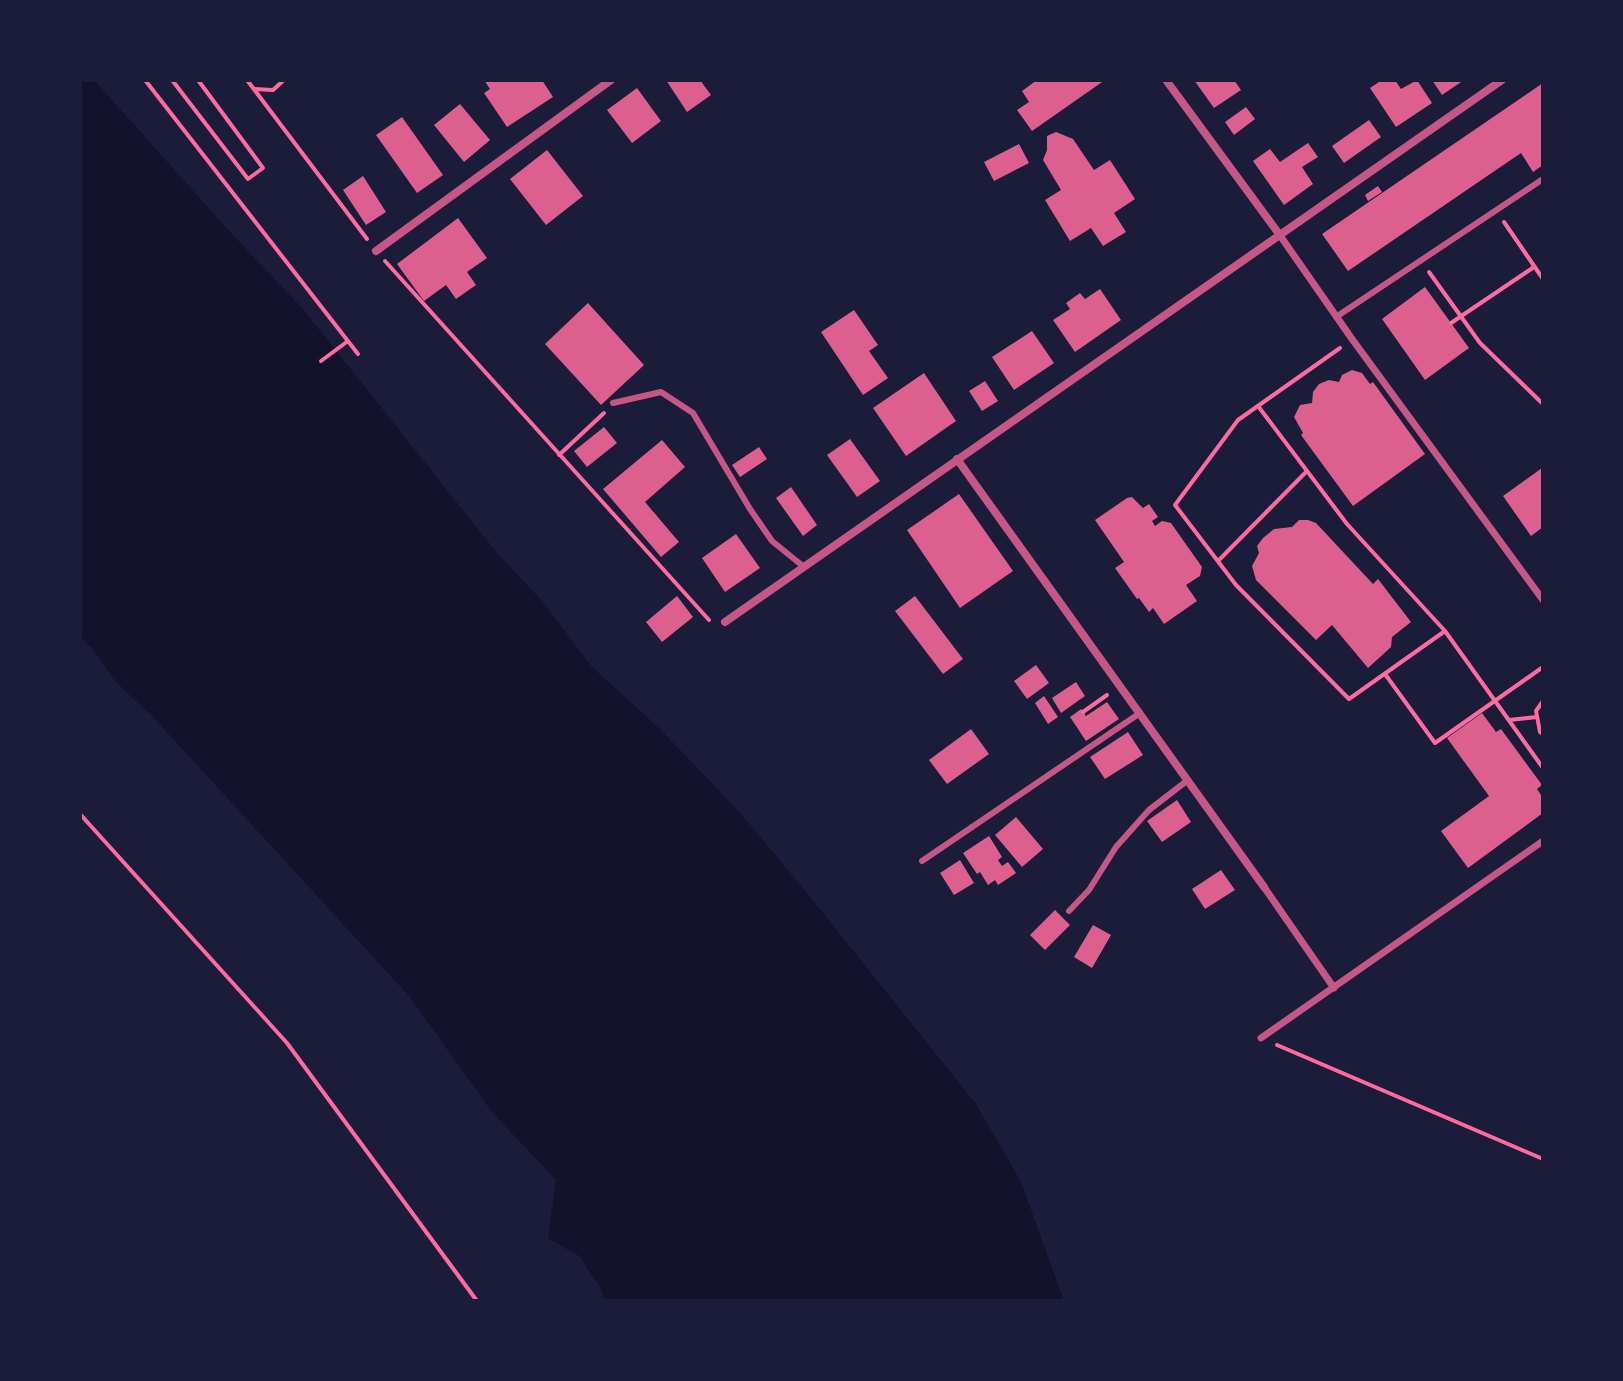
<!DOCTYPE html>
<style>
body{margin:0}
#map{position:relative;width:1623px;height:1381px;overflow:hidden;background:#1b1b3a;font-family:Lato,sans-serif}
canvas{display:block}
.frame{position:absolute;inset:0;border:82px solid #1b1b3a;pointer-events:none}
</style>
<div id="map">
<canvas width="1623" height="1381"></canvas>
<div class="frame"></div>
</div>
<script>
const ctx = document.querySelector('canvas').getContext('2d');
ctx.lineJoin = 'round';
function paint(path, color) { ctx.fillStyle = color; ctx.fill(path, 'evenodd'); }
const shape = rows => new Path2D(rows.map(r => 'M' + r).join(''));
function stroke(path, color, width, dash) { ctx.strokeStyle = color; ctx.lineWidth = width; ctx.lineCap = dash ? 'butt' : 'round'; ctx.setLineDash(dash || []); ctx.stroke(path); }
paint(shape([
 [80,80,94,80,230,232,302,308,497,553,543,602,591,666,662,731,742,815,806,892,976,1104,1021,1182,1064,1301,605,1301,601,1289,579,1256,548,1238,556,1180,492,1112,409,996,154,718,115,681,92,648,80,637]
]), '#12122b');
paint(shape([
 [484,80,542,80,553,97,507,127,484,93,490,89],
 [666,80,700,80,711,95,687,112],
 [1037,80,1105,80,1032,131,1017,110,1029,102,1022,91],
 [1194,80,1234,80,1241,90,1214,108],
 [1382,80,1395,80,1401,89,1417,80,1432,103,1396,127,1370,88],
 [1432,80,1464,80,1442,95],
 [1543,83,1543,165,1533,172,1521,153,1348,271,1322,234],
 [637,88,661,121,632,143,607,110],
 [460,104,490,140,464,162,434,125],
 [1246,107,1255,119,1234,135,1225,122],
 [402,117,443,175,417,193,376,135],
 [1369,120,1381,137,1344,163,1332,146],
 [1056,132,1073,139,1094,170,1110,160,1135,199,1114,213,1126,232,1103,246,1091,228,1070,241,1045,200,1061,190,1043,160,1047,150,1047,136],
 [1308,143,1318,157,1302,167,1313,184,1284,205,1253,161,1270,149,1280,162],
 [1019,144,1029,163,994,181,984,162],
 [547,150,583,196,546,225,510,179],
 [363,176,386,212,366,225,343,190],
 [1378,186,1382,192,1368,201,1365,195],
 [458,218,487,258,467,272,476,285,456,299,446,285,424,301,397,264],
 [1425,287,1469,348,1425,380,1382,319],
 [1100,289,1121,320,1075,352,1053,320,1070,309,1066,303,1080,293,1085,299],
 [588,303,644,365,601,405,545,344],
 [854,310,878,345,869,351,888,378,863,395,821,332],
 [1032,331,1054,363,1014,390,992,357],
 [1352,370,1362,373,1370,384,1373,382,1425,454,1353,506,1301,435,1303,433,1294,417,1300,405,1312,403,1313,392,1319,384,1329,380,1339,382,1342,375],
 [924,373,956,421,906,456,873,408],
 [985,381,998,401,982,411,969,391],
 [604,427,617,443,587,467,574,451],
 [850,439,880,481,857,497,827,455],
 [662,440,685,467,645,502,679,542,661,557,603,489],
 [759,447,767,459,740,477,732,465],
 [1542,468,1543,527,1531,536,1503,496],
 [791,487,817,525,803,536,776,498],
 [959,494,1013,571,960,608,907,530],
 [1132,497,1143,508,1149,504,1158,517,1152,521,1155,526,1162,521,1171,523,1202,567,1200,576,1186,585,1197,601,1164,624,1153,608,1149,612,1139,598,1137,599,1115,568,1124,562,1095,520,1127,498],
 [1299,520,1308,520,1316,523,1373,584,1378,579,1411,622,1392,637,1391,647,1368,668,1332,625,1316,640,1256,580,1252,566,1259,553,1257,546,1263,538,1274,529,1292,527],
 [736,534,760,568,725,592,702,558],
 [677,596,693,617,662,642,646,622],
 [915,596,963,659,943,674,895,611],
 [1036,665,1049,683,1027,699,1014,681],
 [1076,682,1085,696,1061,713,1052,698],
 [1044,696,1058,717,1048,724,1035,703],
 [1107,702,1119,719,1086,741,1070,717,1081,709,1086,716],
 [1482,713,1496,732,1501,729,1542,785,1537,789,1543,798,1543,813,1468,868,1441,831,1489,796,1447,738],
 [971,729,989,754,947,784,929,760],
 [1128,732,1143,755,1105,779,1090,757],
 [1177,800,1191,822,1162,842,1147,821],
 [1016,817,1043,849,1022,867,995,835],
 [989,836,1002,857,998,860,1002,866,1008,862,1016,873,998,885,995,880,988,885,980,872,977,874,963,853],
 [960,860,974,883,954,895,940,873],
 [1221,870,1235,890,1205,909,1192,889],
 [1055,910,1070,925,1045,950,1030,935],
 [1093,925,1111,935,1092,968,1074,957]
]), '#dd5f8e');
stroke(shape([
 [145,80,358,354],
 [172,80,248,179,263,168,198,80],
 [247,80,367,239],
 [255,89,273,90,284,80],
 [1504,222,1543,279],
 [385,261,709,620],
 [1429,272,1480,343,1543,404],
 [1451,323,1534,267],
 [1340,348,1238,420,1175,505,1236,585,1349,699,1445,631,1543,768],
 [321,361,348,341],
 [1258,406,1347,524,1445,631],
 [559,455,604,413],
 [1218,561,1306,472],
 [1385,674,1435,743,1543,667],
 [1543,701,1536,711,1540,732,1543,734],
 [1083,712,1107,695],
 [1509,720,1537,717],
 [80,814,287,1043,477,1301],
 [1277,1045,1543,1159]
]), '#ff6b9d', 4);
stroke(shape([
 [1336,317,1543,179],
 [613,403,661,392,693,413,750,509,772,541,804,567],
 [922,861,1140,713],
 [1069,911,1089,890,1116,847,1149,810,1188,780]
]), '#c65784', 6);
stroke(shape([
 [1279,234,1352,339,1543,600],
 [1264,887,1334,988],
 [1261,1038,1543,841]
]), '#c65784', 7);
stroke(shape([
 [1166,80,1279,234],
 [376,251,611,80],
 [957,459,1264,887],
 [725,622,1502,80]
]), '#c65784', 8);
</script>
